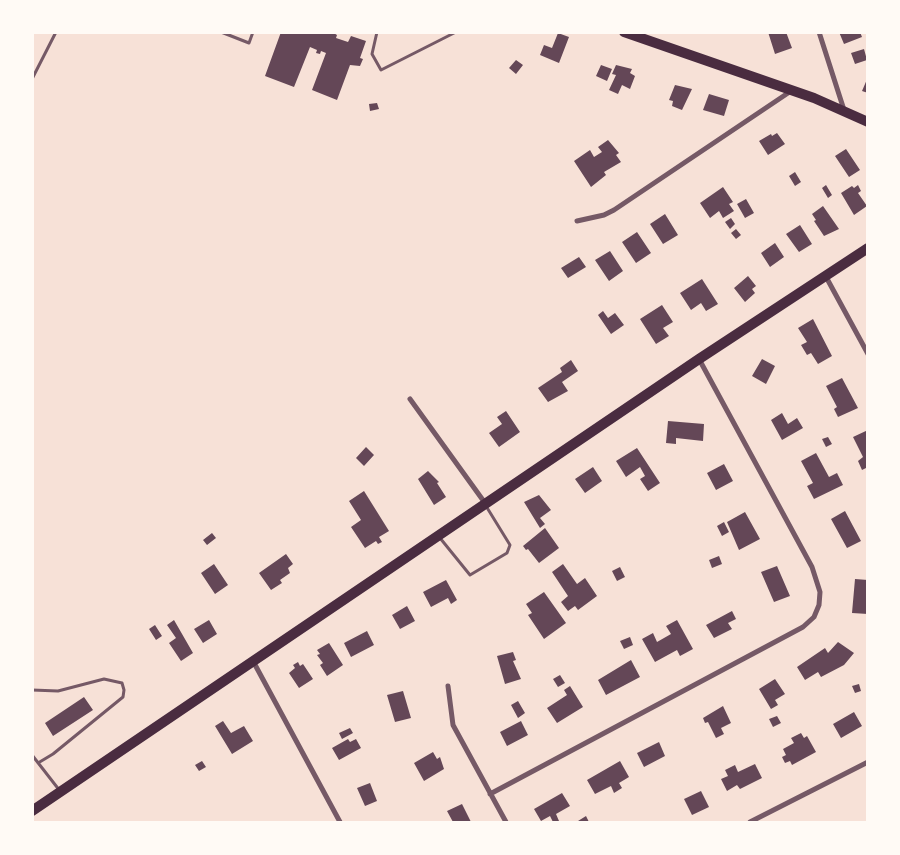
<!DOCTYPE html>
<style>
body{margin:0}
#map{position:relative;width:900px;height:855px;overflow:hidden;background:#f7e1d7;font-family:"DejaVu Sans",sans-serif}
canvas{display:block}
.frame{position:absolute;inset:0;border:34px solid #fffaf5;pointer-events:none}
</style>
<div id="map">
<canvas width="900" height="855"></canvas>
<div class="frame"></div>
</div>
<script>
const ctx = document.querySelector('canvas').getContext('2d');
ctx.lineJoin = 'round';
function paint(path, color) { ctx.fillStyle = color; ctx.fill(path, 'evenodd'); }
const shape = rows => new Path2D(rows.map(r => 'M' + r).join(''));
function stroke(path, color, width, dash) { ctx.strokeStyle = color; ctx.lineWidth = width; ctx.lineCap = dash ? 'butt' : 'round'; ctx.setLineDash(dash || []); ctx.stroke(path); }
paint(shape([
 [281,32,332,32,337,35,336,38,348,42,351,36,366,41,360,58,363,59,360,66,350,65,337,100,312,90,326,53,321,51,320,54,316,53,317,50,310,47,294,87,265,76],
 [768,32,786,32,792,48,775,54],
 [839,32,860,32,862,37,844,44],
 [558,33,569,37,559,63,540,55,544,45,552,48],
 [864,49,867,60,855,64,851,53],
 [516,60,523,65,516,74,509,68],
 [601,65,612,69,607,81,596,76],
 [616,65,632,69,630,73,635,76,630,89,622,85,618,94,609,90,616,75,612,74],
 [868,77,868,93,862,91],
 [675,85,692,89,682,110,672,106,673,101,669,100],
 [709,94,729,100,724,116,703,110],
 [377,103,379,109,370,111,369,104],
 [777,133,785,144,768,155,759,141,771,134,772,136],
 [608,140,619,153,616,155,621,162,604,172,606,175,591,187,574,161,590,150,594,157,602,152,598,147],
 [846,149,860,170,849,177,835,156],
 [795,172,801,182,795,186,789,176],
 [826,185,832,195,828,198,822,188],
 [858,185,861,191,858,193,867,206,854,215,841,193,852,186,854,188],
 [723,187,733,202,729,204,734,211,723,218,719,211,710,218,700,203],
 [746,199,754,213,745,218,737,204],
 [823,206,839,229,824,236,814,221,816,220,812,214],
 [665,214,678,235,663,244,650,224],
 [731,218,735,224,730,229,725,222],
 [800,225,812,244,799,252,786,234],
 [736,229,741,235,736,239,731,233],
 [637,232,651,253,636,263,622,242],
 [775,243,784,257,770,267,761,253],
 [610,251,623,271,609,281,595,260],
 [579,257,586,267,568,278,561,268],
 [748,276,756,286,752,289,755,293,745,302,734,288],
 [702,279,718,304,706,311,701,303,691,310,680,293],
 [662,305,673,322,663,328,669,336,656,344,640,319],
 [603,311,608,318,615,313,624,325,611,334,598,315],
 [813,319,832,356,818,364,811,353,807,355,801,345,807,342,798,328],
 [762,359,775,366,766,384,752,376],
 [571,360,578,371,562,382,568,391,548,402,538,388,562,372,560,368],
 [842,378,858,408,838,417,834,409,837,407,826,386],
 [506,411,520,432,499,447,489,433,502,424,497,417],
 [782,413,788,424,797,418,803,428,782,440,771,420],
 [668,421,704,424,703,441,676,438,676,444,666,443],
 [868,430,868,467,862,470,858,461,863,457,853,437],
 [828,437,832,444,826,447,822,439],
 [366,447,374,455,364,466,356,458],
 [637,448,660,483,648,491,640,479,645,476,640,467,626,477,616,461],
 [816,453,829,477,837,473,843,485,814,499,807,486,813,483,801,461],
 [724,464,733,481,716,490,707,473],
 [593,467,602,481,585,493,575,479],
 [428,471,439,482,437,483,446,497,434,505,418,479],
 [364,491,389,531,379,537,382,542,378,544,376,541,365,548,351,527,361,520,349,501],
 [539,495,551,510,540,518,545,524,540,528,524,502],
 [845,511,861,541,847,548,831,519],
 [745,512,760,539,739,550,727,522],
 [724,522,729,532,722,536,717,526],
 [545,528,559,548,539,563,528,549,526,550,523,546],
 [212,533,216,538,207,545,203,540],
 [286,554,293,564,288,568,290,573,280,580,282,583,271,590,259,573],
 [719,556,722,564,712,568,709,560],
 [214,564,228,585,215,594,201,573],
 [563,564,577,584,585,578,597,596,578,610,575,606,568,611,561,602,568,596,552,572],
 [777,566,790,596,774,602,761,572],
 [620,567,625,577,617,581,612,571],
 [855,579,868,580,868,614,852,613],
 [446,580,457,600,451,604,448,598,431,607,423,592],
 [544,592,566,623,544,639,528,615,532,613,526,604],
 [407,606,415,621,400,629,392,615],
 [732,611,736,619,728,623,732,629,714,638,706,625],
 [174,620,193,653,181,661,169,643,176,638,167,625],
 [209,620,217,634,203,643,194,629],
 [677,620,693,649,680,656,677,650,655,662,642,639,653,633,657,642,671,634,666,626],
 [155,625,162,636,156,640,149,629],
 [367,631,374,645,351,657,344,643],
 [630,637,633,645,624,649,620,641],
 [838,642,854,653,844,665,821,677,818,672,805,680,797,667,825,648,828,653],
 [329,643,343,665,327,676,320,665,323,663,317,655,320,654,317,650],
 [513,652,516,660,513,661,521,679,505,684,497,656],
 [631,660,640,677,606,695,598,680],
 [298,662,300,666,303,664,313,679,299,688,289,673,295,668,293,665],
 [560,675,565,683,558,687,553,679],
 [775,679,785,694,775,700,778,705,771,709,759,689],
 [859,684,861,691,855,693,852,686],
 [570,686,583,707,557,723,547,708,567,695,564,690],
 [403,691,411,718,395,722,387,695],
 [84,697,93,710,53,736,45,723],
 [518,701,525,713,518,718,511,705],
 [723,706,731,723,721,728,724,734,716,738,708,722,705,723,703,718],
 [854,712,862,726,841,738,833,724],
 [777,716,781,723,773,727,769,719],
 [223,721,231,733,244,726,253,741,232,754,215,726],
 [521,721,528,735,507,746,500,732],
 [350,728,353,733,342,739,339,733],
 [801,733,804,738,807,736,816,752,792,765,790,761,785,763,782,757,786,755,783,749,794,743,791,738],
 [348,739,350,742,356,739,361,748,339,760,332,748],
 [659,742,665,756,644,767,637,753],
 [433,752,437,759,440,757,444,769,424,781,414,763],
 [202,761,206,767,199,771,195,765],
 [620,761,629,777,619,783,622,788,614,793,611,786,595,794,587,780],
 [755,764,762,778,740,789,737,785,727,791,721,779,728,776,725,770,735,765,738,772],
 [370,783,377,801,365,806,357,788],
 [701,791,709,807,692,815,684,799],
 [562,793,570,806,556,814,559,821,553,822,550,816,541,821,534,809],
 [462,804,471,822,453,822,447,811],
 [586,816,589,822,579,822,578,821]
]), '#644757');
stroke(shape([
 [221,32,249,43,253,32],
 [377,32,372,54,381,70,456,32],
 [32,79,56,32],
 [440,538,470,575,507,553,510,545,486,506],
 [32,690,58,691,104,679,122,683,124,690,123,697,53,754,38,763],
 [32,755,60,791]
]), '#755966', 3);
stroke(shape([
 [819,32,844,110],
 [577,221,604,215,614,210,791,91],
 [825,275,868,354],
 [410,399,485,503],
 [253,661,340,822],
 [448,686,453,725,506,822],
 [490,794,803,627,814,617,819,605,820,592,812,567,699,359],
 [750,822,868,762]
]), '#755966', 5);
stroke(shape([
 [624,32,814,98,868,122],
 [32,811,699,359,868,248]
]), '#4a2c40', 10);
</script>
